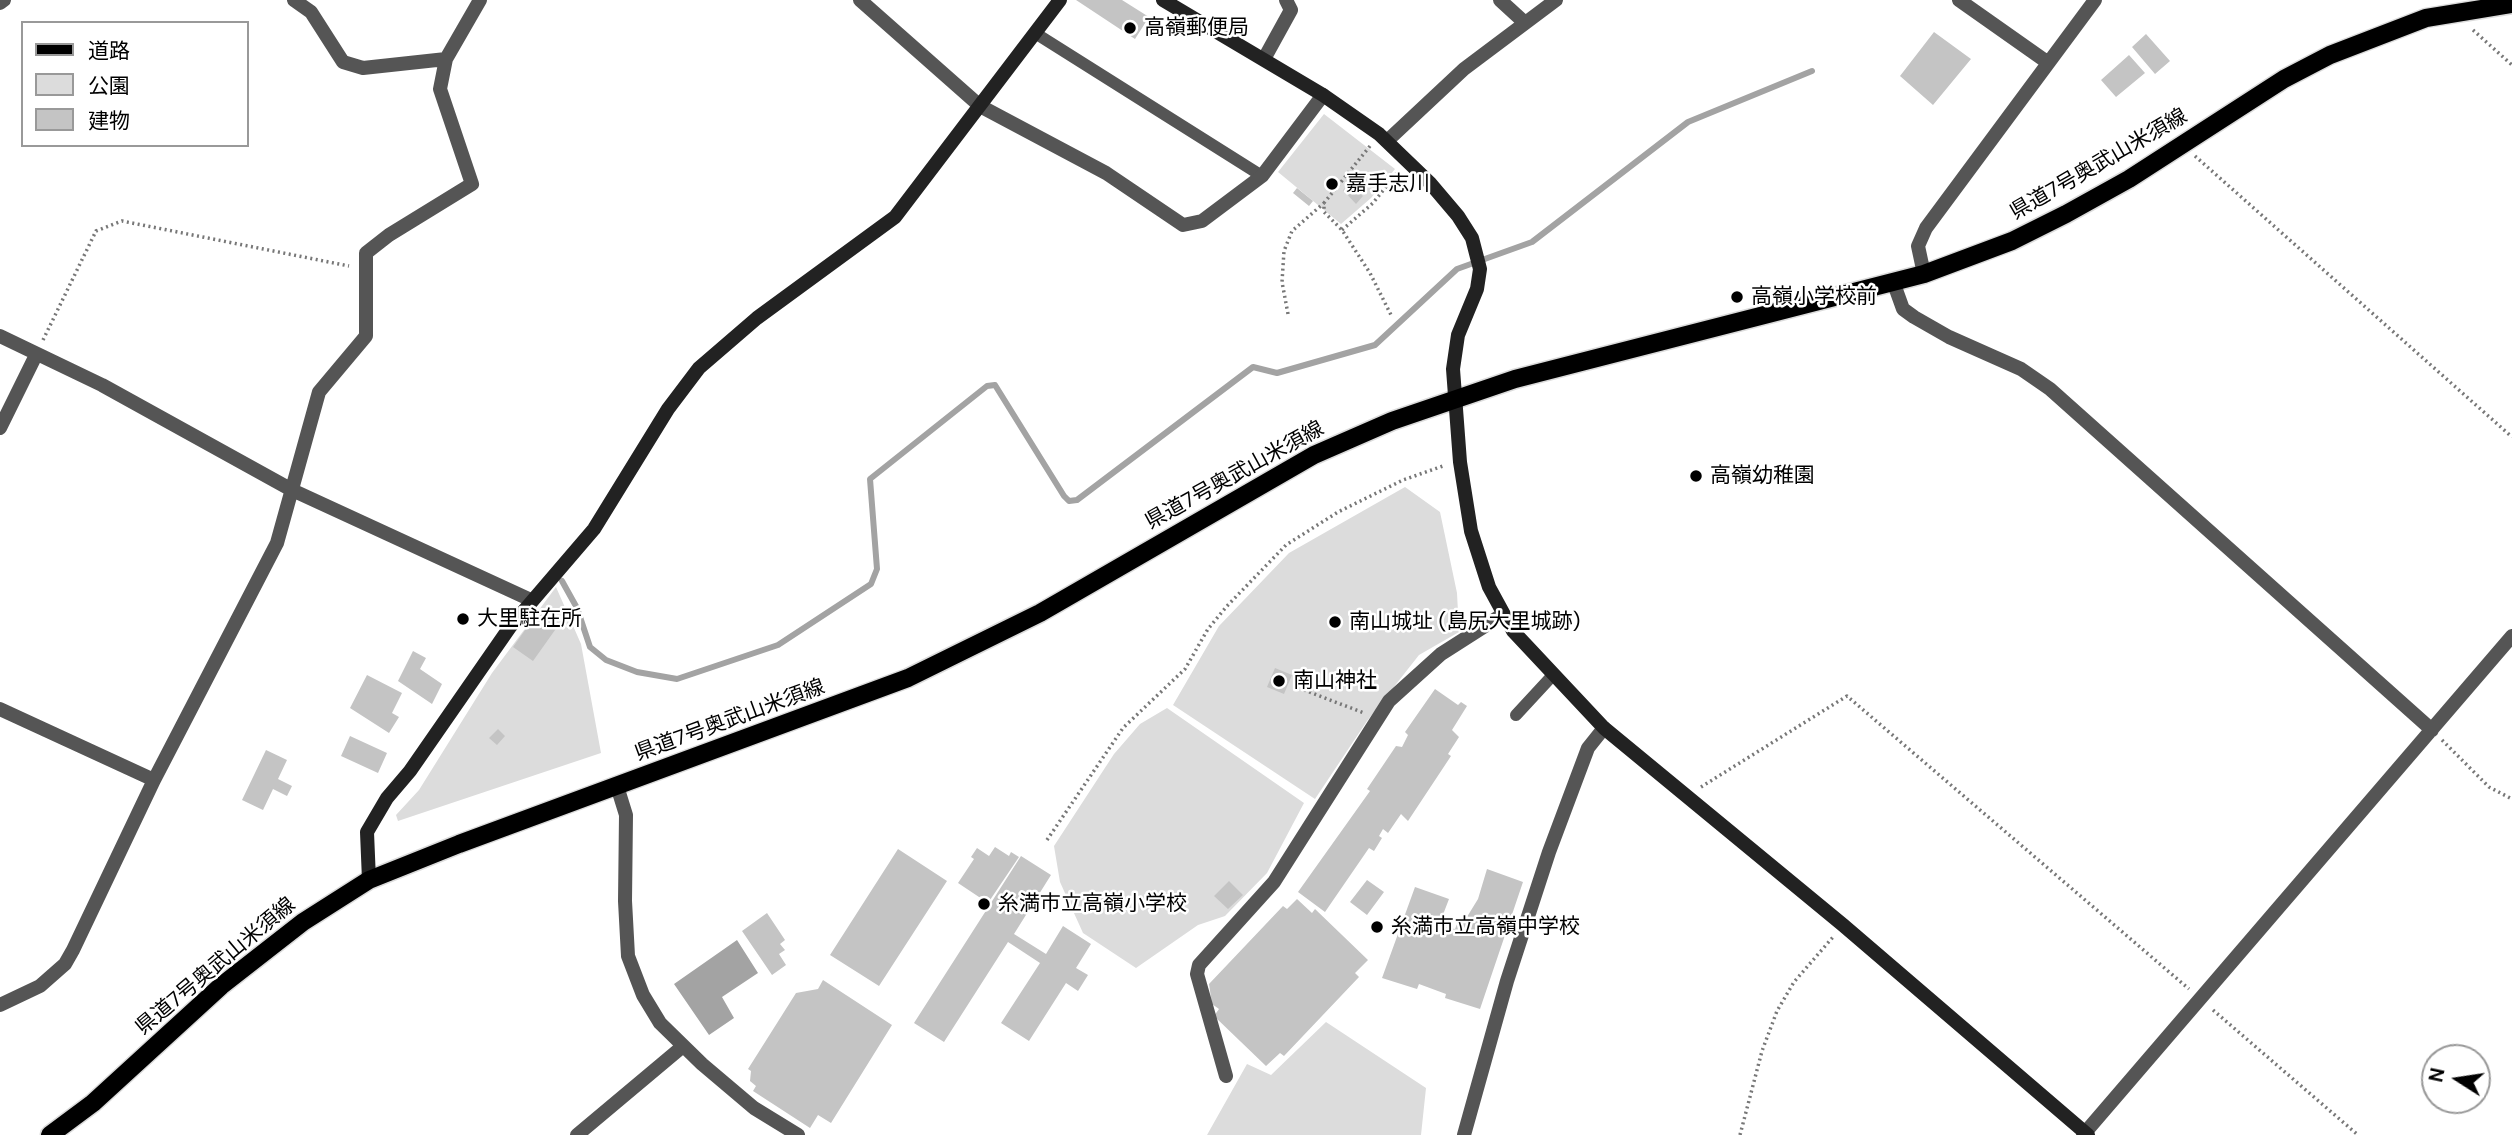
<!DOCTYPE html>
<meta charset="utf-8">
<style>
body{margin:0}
#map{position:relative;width:2512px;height:1135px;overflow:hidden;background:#fff;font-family:"DM Sans","Noto Sans JP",sans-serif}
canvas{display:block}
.legend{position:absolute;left:21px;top:21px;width:228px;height:126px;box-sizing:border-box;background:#fff;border:2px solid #999;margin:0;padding:9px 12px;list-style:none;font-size:21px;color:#000}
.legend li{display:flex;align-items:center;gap:14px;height:35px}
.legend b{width:35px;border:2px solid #999}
.north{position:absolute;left:2421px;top:1044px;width:70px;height:70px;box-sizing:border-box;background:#fff;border:2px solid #999;border-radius:50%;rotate:282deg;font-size:19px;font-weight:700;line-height:28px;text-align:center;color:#000}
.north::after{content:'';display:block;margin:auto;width:24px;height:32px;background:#000;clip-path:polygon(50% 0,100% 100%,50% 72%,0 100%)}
</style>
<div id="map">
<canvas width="2512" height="1135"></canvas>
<ul class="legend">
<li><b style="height:9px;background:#000"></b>道路</li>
<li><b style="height:19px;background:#dcdcdc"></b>公園</li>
<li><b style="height:19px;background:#c4c4c4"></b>建物</li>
</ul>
<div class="north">N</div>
</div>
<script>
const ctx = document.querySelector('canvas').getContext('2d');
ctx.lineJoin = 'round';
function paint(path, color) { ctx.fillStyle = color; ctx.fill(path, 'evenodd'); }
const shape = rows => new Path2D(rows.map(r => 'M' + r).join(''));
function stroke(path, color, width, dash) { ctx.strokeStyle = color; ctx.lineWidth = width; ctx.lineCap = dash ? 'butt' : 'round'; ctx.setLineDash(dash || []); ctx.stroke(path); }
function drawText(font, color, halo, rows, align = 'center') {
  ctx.font = font + ' "DM Sans","Noto Sans JP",sans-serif'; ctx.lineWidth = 5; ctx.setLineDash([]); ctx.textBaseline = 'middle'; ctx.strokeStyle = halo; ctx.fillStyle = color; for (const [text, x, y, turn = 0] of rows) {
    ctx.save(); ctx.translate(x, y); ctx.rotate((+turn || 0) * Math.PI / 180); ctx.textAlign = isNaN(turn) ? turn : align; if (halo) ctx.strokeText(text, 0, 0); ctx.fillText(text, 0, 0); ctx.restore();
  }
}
paint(shape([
 [1324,114,1395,169,1371,198,1341,224,1278,172],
 [1405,487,1440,512,1457,593,1459,632,1419,655,1367,721,1315,799,1173,705,1219,626,1289,553],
 [556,587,581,644,601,753,398,821,396,815,419,790,492,673],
 [1167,708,1304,803,1267,873,1225,916,1198,925,1136,968,1083,933,1060,882,1054,846,1114,754,1140,724],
 [1326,1022,1426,1088,1421,1135,1207,1135,1247,1064,1271,1075]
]), '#dcdcdc');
paint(shape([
 [737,940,758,973,722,997,734,1018,709,1035,674,984]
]), '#a3a3a3');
stroke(shape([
 [562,581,577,608,590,647,606,660,637,672,677,679,778,645,871,584,877,569,870,479,987,386,995,385,1064,496,1069,501,1077,500,1253,367,1277,373,1375,345,1457,269,1532,242,1688,122,1812,71]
]), '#a3a3a3', 6);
paint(shape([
 [1076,0,1122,0,1149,17,1135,39],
 [1934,32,1971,59,1933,105,1900,76],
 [2146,34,2170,61,2155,74,2132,47],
 [2129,55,2145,73,2116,97,2101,80],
 [1350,183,1363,196,1356,204,1343,190],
 [1297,188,1313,201,1309,206,1293,193],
 [540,609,560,623,533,661,513,647],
 [413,651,426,658,420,669,442,684,432,704,398,681],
 [1275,668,1292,675,1284,694,1267,687],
 [367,675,402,693,392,713,399,717,389,733,350,708],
 [1435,689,1458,705,1461,702,1467,706,1452,730,1459,737,1448,754,1451,756,1408,821,1401,814,1388,833,1383,829,1379,836,1382,838,1374,851,1369,848,1325,912,1298,892,1370,791,1367,789,1396,746,1402,747,1408,735,1405,732],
 [498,729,505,736,497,745,489,738],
 [350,736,387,753,378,773,341,756],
 [266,750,287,760,278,779,292,786,287,796,273,789,263,810,242,800],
 [995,847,1009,856,1011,852,1019,857,988,903,958,883,974,859,971,857,977,848,989,856],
 [898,849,947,881,879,986,830,955],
 [1021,856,1051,875,1014,934,1046,954,1063,926,1091,944,1076,968,1088,975,1078,991,1066,983,1029,1041,1001,1023,1040,963,1008,942,944,1042,914,1023],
 [1487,869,1523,882,1480,1009,1445,998,1446,994,1419,984,1417,989,1382,978,1415,887,1449,899,1439,925,1455,929,1457,924,1462,925,1478,899],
 [1367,880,1384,892,1367,915,1350,902],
 [1229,881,1243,895,1228,909,1214,896],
 [1297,899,1312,913,1315,909,1368,960,1355,973,1359,977,1284,1056,1280,1053,1266,1066,1214,1016,1219,1009,1212,1004,1209,984,1283,906,1287,909],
 [767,913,785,940,780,944,785,950,779,954,786,965,772,975,742,931],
 [823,980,892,1025,831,1123,818,1115,810,1128,753,1091,756,1086,750,1081,751,1071,748,1069,796,993,818,989]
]), '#c4c4c4');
const primary = shape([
 [50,1135,93,1103,221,986,303,922,369,880,459,844,908,678,1040,613,1314,455,1392,421,1515,379,1924,274,2012,241,2066,214,2129,179,2284,79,2330,55,2426,18,2512,4]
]);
stroke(primary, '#dbdbdb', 21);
stroke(shape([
 [2473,30,2512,65],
 [1370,146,1324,203,1324,212,1342,230,1370,273,1392,317],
 [2195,156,2512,437],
 [1342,230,1373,203,1397,173],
 [1288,314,1282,282,1284,251,1292,231,1324,203],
 [43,340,96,231,122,221,349,266],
 [1304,690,1364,713],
 [2442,740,2489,787,2512,799],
 [1701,787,1847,696,2189,989],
 [1047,840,1123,728,1185,669,1208,629,1227,606,1286,545,1338,512,1403,480,1443,466],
 [2213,1010,2358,1135],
 [1740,1135,1762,1051,1777,1011,1794,982,1833,937]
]), '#777', 3.5, [2, 3.5]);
stroke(shape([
 [1035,33,1262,176],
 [1516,715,1553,675]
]), '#555', 12);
stroke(shape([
 [294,0,311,12,343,62,363,68,446,59,480,0],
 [860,0,980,106,1106,173,1183,225,1202,221,1262,176,1323,95],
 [1500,0,1524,22],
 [1959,0,2047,62],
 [0,3,4,0],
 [1264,59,1291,10,1286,0],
 [1387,141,1464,69,1556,0],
 [1924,274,1918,246,1926,228,2095,0],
 [1894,284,1903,309,1914,317,1949,337,2021,369,2050,389,2432,730],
 [0,336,102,385,292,490,531,600],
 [0,428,36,355],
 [0,709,154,780],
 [617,786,626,815,625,901,628,956,643,995,660,1023,702,1064,754,1108,798,1135],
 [0,1005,40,986,65,964,73,950,154,780,277,543,319,392,366,336,366,253,389,235,472,184,440,89,446,59],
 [1226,1076,1197,974,1199,965,1274,882,1389,701,1441,654,1502,615],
 [577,1135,682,1047],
 [1464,1135,1507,981,1549,852,1588,748,1604,728],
 [2083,1135,2512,636]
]), '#555', 14);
stroke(shape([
 [1163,0,1323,95,1379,134,1430,183,1458,216,1472,238,1480,269,1477,289,1458,335,1453,369,1460,462,1471,531,1489,587,1513,631,1604,728,1843,925,2088,1135],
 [369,880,367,832,387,798,410,771,510,627,594,529,668,409,699,368,757,318,895,217,1060,0]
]), '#222', 14);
stroke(primary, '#000', 18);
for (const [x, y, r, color] of [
 [1130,28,7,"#000"],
 [1332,184,7,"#000"],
 [1737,297,7,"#000"],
 [1696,476,7,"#000"],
 [463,619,7,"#000"],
 [1335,622,7,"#000"],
 [1279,681,7,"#000"],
 [984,904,7,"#000"],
 [1377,927,7,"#000"]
]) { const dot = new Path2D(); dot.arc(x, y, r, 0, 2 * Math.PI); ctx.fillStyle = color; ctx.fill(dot); stroke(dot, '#fff', 2.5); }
drawText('21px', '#000', '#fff', [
 ["高嶺郵便局",1144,28],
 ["嘉手志川",1346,184],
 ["高嶺小学校前",1751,297],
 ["高嶺幼稚園",1710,476],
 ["大里駐在所",477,619],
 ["南山城址 (島尻大里城跡)",1349,622],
 ["南山神社",1293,681],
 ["糸満市立高嶺小学校",998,904],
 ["糸満市立高嶺中学校",1391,927]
], 'left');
drawText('21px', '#000', '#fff', [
 ["県道7号奥武山米須線",2099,165,-30],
 ["県道7号奥武山米須線",1235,476,-29],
 ["県道7号奥武山米須線",730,721,-20],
 ["県道7号奥武山米須線",216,967,-40]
]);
</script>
